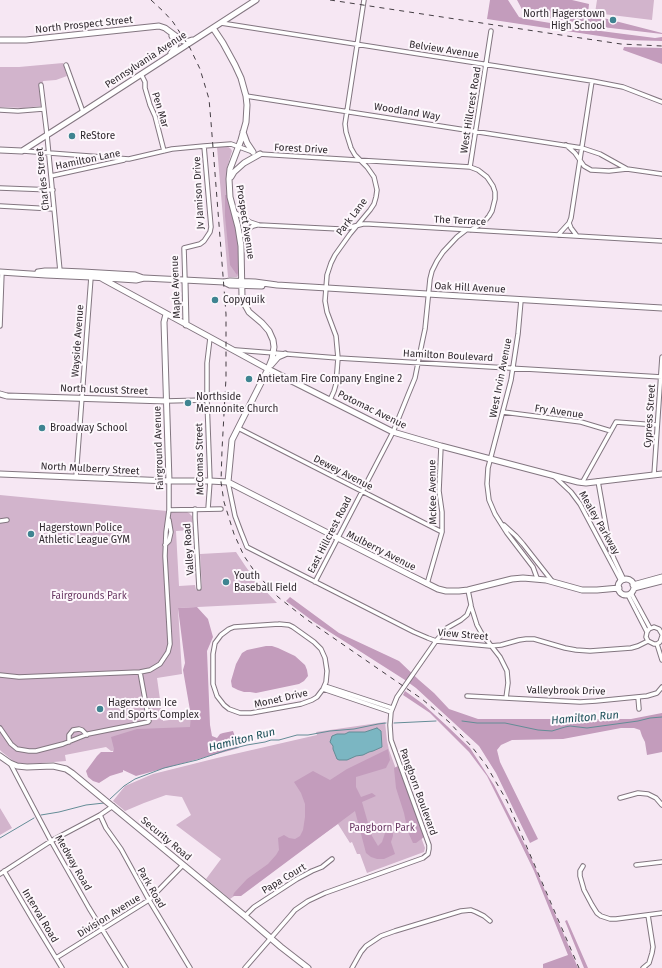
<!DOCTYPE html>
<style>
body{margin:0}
canvas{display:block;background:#f6e7f3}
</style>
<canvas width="662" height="968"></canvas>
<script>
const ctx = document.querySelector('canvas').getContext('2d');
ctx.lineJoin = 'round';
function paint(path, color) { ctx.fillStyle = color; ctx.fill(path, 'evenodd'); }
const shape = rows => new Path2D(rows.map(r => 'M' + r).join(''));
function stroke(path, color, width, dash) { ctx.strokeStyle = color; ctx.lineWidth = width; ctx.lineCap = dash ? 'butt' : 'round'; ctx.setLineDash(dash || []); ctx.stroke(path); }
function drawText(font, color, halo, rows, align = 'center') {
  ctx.font = font + ' "Fira Sans",sans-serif'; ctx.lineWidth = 4; ctx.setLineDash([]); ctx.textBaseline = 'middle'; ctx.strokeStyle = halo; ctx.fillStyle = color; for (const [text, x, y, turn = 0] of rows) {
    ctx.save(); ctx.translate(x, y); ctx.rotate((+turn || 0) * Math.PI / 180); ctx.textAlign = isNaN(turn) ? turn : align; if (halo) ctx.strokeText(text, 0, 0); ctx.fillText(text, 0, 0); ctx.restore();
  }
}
paint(shape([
 [597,0,654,0,652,20,595,13],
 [63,63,67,76,56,80,43,81,42,85,39,85,41,106,24,108,0,107,0,67,19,67],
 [227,146,231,149,232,151,227,168,226,188,236,227,239,242,240,274,237,277,228,277,217,147],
 [0,495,167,511,167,512,187,512,189,513,192,516,193,530,176,531,179,586,195,585,196,590,202,589,200,554,236,552,246,567,257,582,277,603,178,608,182,674,157,678,163,721,199,715,203,743,111,751,106,747,65,755,66,761,28,764,18,763,12,760,2,752,0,750],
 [385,722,387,741,389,750,425,848,424,852,367,873,360,854,357,854,352,842,350,843,338,824,230,899,206,879,221,859,176,825,191,815,182,797,166,795,144,803,125,811,113,801,125,786,153,774,217,758,317,735,316,732],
 [0,808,12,828,0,835]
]), '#d2b4cc');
paint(shape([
 [490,0,508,0,519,17,526,19,593,30,655,38,662,37,662,41,626,40,487,19],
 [517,0,572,0,589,4,588,14,662,33,662,34,602,27,524,13],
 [624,47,662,48,662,64,623,50],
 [225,195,227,195,237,236,239,271,237,275,230,265,225,216],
 [290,597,339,633,399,661,419,680,434,693,449,709,478,719,631,719,662,713,662,752,647,755,645,742,642,736,640,730,634,728,621,728,563,739,512,740,501,745,497,750,500,762,538,839,530,843,496,773,479,746,416,688,405,680,314,622,286,601],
 [197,607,208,619,213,637,207,651,210,725,212,736,217,738,220,734,223,733,233,731,239,748,136,776,123,770,123,772,110,776,99,783,93,781,88,777,86,771,97,756,101,752,113,752,114,749,111,737,137,729,190,727,191,716,183,670,185,663,178,608],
 [266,646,272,646,278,648,295,656,305,665,307,670,308,676,304,681,299,684,256,693,250,692,244,692,238,690,232,687,231,681,236,664,242,653,247,650],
 [405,691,423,704,447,726,470,748,494,785,529,853,578,968,543,968,543,964,568,955,534,871,518,838,487,776,469,752,430,713,403,695],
 [388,749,390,760,386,768,356,777,356,787,361,797,372,793,376,796,362,802,368,823,372,836,378,846,382,842,386,830,393,829,393,836,391,842,395,854,384,859,377,859,371,857,366,853,355,811,241,896,233,896,234,893,247,879,268,864,276,855,279,850,278,838,284,835,289,838,295,839,300,836,303,830,305,817,305,804,301,793,294,782,313,771,330,780,347,769],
 [398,766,424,837,416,843,413,843,408,832,404,813,396,788,394,768],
 [567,920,588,968,584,968,565,921]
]), '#c39cbc');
const water = shape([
 [377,728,381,731,382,747,373,751,369,752,363,755,356,756,347,760,339,760,337,759,333,749,333,746,330,742,332,736,337,734,345,734,349,732,365,732,377,728]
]);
paint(water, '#7bb6c2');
stroke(water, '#648c96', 1);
stroke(shape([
 [462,721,477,723,505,723,538,730,552,731,565,727,570,726,587,728,638,721,650,718,662,717],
 [394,723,436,721],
 [110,799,124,786,135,779,164,768,197,760,227,750,247,745,265,742,271,740,279,740,297,735,308,735,330,731,354,729,378,724,386,723],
 [41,815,59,812,86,805,104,803],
 [0,838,34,818]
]), '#648c96', 1);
const street = shape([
 [221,23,592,81,623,87,662,102],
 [66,65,83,112],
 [141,74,145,82,145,88,150,105,155,116,164,151],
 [41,85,47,135,60,271],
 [246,96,582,148,600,154,627,169],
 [0,110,18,111,43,109],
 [566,145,575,153,584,166,591,170,609,171,627,169,662,174],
 [23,151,129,159,172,149,204,146,231,144,253,152],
 [259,154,470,167,478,170,487,177,493,186,495,192,495,199,492,211,489,216,484,222,471,230],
 [470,167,491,31],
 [51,176,124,160],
 [0,188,53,190],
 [0,206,54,209],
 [234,212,250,222,259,225,340,229,347,228,363,224,369,224,662,241],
 [569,223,571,228,577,236],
 [558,235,569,223,571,218,592,81],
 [240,237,250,228,253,226,257,225],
 [185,281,184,248,200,244,204,241,210,232,211,227,204,146],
 [521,300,518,334,511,380,488,468,487,484,489,500,495,514,507,533,533,567,537,578],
 [0,326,2,272],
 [236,350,338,358,662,377],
 [330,400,334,391,336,384,338,358,336,336,327,312,325,301,327,275,331,263,335,255,350,234,370,210,374,204,376,197,377,190,374,177,367,167,355,155,351,148,346,132,345,124,364,0],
 [166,401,207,400],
 [503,412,581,422,611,431],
 [238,428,442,532],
 [654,475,662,357],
 [76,477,91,277],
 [555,477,571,492,580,504,621,581],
 [598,481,610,549,614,559,624,580],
 [228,482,235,516,241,532,247,547,414,632,428,638,436,641,490,646,501,645,519,640,526,639,534,639,565,648,576,650,590,651,631,648,638,646,648,641],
 [582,483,616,422,657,425],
 [195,509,195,518,199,588],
 [208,509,210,481,207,400,207,363,210,338],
 [169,510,221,509],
 [0,521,7,520],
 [504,525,516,536,523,544,552,581],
 [165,545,169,541,171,532,169,520],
 [315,582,393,432,408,395,415,378,422,343,425,329,430,279,432,271,437,261,443,252,457,237,466,230],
 [427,584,442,532,442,512,439,491,441,446],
 [631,593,650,628],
 [628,595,647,632],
 [471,606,477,625,482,634,500,657,507,671,508,683,506,698],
 [279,624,289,625,293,627,314,642,321,649,325,658,327,671,326,682,323,689,317,697,312,700,301,704,251,713,240,713,229,709,224,705,217,696,213,684,213,654,215,643,221,635,229,629,234,627,279,624],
 [662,634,659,629,654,627,649,629,647,632,646,637,648,641,654,644,657,644,660,642,662,636],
 [657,644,662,660],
 [0,675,19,677,140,672,150,670,160,664,168,652,170,644,165,556,166,532,169,510,169,481],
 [325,686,392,708],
 [323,689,391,712],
 [467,696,580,702,596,701,647,696,657,693,662,687],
 [638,697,639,709],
 [0,728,11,744,17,749,29,751,36,751,63,744,88,734,148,722,149,721,140,672],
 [69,742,69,735,73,730,79,729,82,730,87,735],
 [10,763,51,841,89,908,126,968],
 [620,798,638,793,648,794,656,798,662,805],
 [100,815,106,828,121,849,149,900,190,968],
 [636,865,662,862],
 [583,866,580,871,580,876,584,890,592,905,597,913,601,916,610,919,616,919,662,913],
 [4,871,34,922,62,968],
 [0,874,51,841,100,815,113,806],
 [245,916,254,907,297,879,312,871,322,867,332,859],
 [56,958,149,900,183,865],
 [245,968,290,916,295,910,308,901,325,893,423,858,428,854,429,849,429,845,391,740,390,725,391,712,397,697,436,641,447,628,461,620,467,615,471,605,468,590],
 [352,968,361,952,366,946,381,936,395,931,461,911,471,910,476,912,484,916,490,921],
 [643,968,649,963,652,953,653,947,648,915]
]);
const secondary = shape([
 [213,28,223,43,235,65,241,78,246,96,247,105,246,122,241,140,230,169,229,179,230,197,238,227,241,246,242,297,244,303,249,312,262,323,269,331,273,340,274,347,272,359,268,369,232,440,228,482],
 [0,40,26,40,159,26,165,28,181,40,186,42,192,40],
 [171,53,175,48,176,43,172,36],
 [243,132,247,143,253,152],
 [0,150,22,151,83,112,256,0],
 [231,177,234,172,244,163,260,154],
 [0,272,46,275,91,277,136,280,144,278,224,282,230,281,255,282,277,285,662,308],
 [38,272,45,271,60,271,83,272,135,275,143,278],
 [101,278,268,369,393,432,441,446,578,482,586,483,662,474],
 [185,281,186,325],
 [224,282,230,285,262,286],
 [166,314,164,322,169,481],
 [271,365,278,357,285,354],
 [0,394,7,396,166,401],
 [0,474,169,481,210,481,228,482,410,575,438,589,446,591,459,591,468,590,512,579,523,578,546,580,582,590,597,590,619,588],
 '618 587a8 8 0 1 1 16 0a8 8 0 1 1-16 0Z',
 [633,585,662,577],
 [634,588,662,581],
 [0,756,10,763,17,766,27,767,53,766,66,769,72,773,245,916,281,947,308,968]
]);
stroke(street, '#837680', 5.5);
stroke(secondary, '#837680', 7);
stroke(street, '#fff', 3.5);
stroke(secondary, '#fff', 5);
stroke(shape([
 [151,0,164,12,173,22,190,48,200,69,209,99,211,122,226,314,226,378,222,450,221,482,224,502,234,534,244,556,255,572,278,597,306,619,422,699,449,722,472,747,486,765,507,801,579,968],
 [330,0,574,37,621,44,662,46]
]), '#443d43', 1, [5, 5]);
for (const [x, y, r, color] of [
 [613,20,4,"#3f8491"],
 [72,136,4,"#3f8491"],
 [215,300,4,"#3f8491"],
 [249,379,4,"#3f8491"],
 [188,403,4,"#3f8491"],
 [42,428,4,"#3f8491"],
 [31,534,4,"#3f8491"],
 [226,582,4,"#3f8491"],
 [100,709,4,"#3f8491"]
]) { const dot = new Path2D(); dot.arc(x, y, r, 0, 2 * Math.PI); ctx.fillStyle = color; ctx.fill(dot); stroke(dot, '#fdf7fc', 1.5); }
drawText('10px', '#2f292e', '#fdf7fc', [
 ["North Hagerstown",605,14,"right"],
 ["High School",605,26,"right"],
 ["ReStore",80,136],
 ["Copyquik",223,300],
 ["Antietam Fire Company Engine 2",257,379],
 ["Northside",196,397],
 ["Mennonite Church",196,409],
 ["Broadway School",50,428],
 ["Hagerstown Police",39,528],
 ["Athletic League GYM",39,540],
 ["Youth",234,576],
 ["Baseball Field",234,588],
 ["Hagerstown Ice",108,703],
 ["and Sports Complex",108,715]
], 'left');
drawText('10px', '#2f292e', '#fdf7fc', [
 ["North Prospect Street",84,25,-6],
 ["Belview Avenue",444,50,9],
 ["Pennsylvania Avenue",146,60,-33],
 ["Pen Mar",160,110,73],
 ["West Hillcrest Road",471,110,-81],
 ["Woodland Way",407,112,9],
 ["Forest Drive",301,149,3],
 ["Hamilton Lane",88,160,-12],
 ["Charles Street",43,179,-96],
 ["Jv Jamison Drive",199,193,-93],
 ["Park Lane",352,217,-53],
 ["The Terrace",460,221,3],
 ["Prospect Avenue",245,222,81],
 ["Maple Avenue",176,287,-92],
 ["Oak Hill Avenue",470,288,3],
 ["Wayside Avenue",78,341,-86],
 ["Hamilton Boulevard",448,356,3],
 ["West Irvin Avenue",501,378,-79],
 ["North Locust Street",104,390,2],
 ["Potomac Avenue",372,410,26],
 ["Fry Avenue",559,412,8],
 ["Cypress Street",650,416,-86],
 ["Fairground Avenue",159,448,-92],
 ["McComas Street",200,459,-91],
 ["North Mulberry Street",90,469,3],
 ["Dewey Avenue",343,473,27],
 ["McKee Avenue",433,492,-91],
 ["Mealey Parkway",599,523,60],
 ["East Hillcrest Road",330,535,-63],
 ["Valley Road",189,549,-94],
 ["Mulberry Avenue",381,551,27],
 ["View Street",463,635,5],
 ["Valleybrook Drive",566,691,1],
 ["Monet Drive",281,699,-13],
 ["Pangborn Boulevard",418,792,70],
 ["Security Road",166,839,40],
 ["Medway Road",73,863,60],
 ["Papa Court",284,879,-31],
 ["Park Road",151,888,60],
 ["Interval Road",40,916,59],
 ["Division Avenue",109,916,-32]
]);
drawText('10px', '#6a3863', '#fdf7fc', [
 ["Fairgrounds Park",89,596],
 ["Pangborn Park",382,828]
]);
drawText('italic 11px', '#164b54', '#fdf7fc', [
 ["Hamilton Run",585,718,-5],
 ["Hamilton Run",242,740,-14]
]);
</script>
